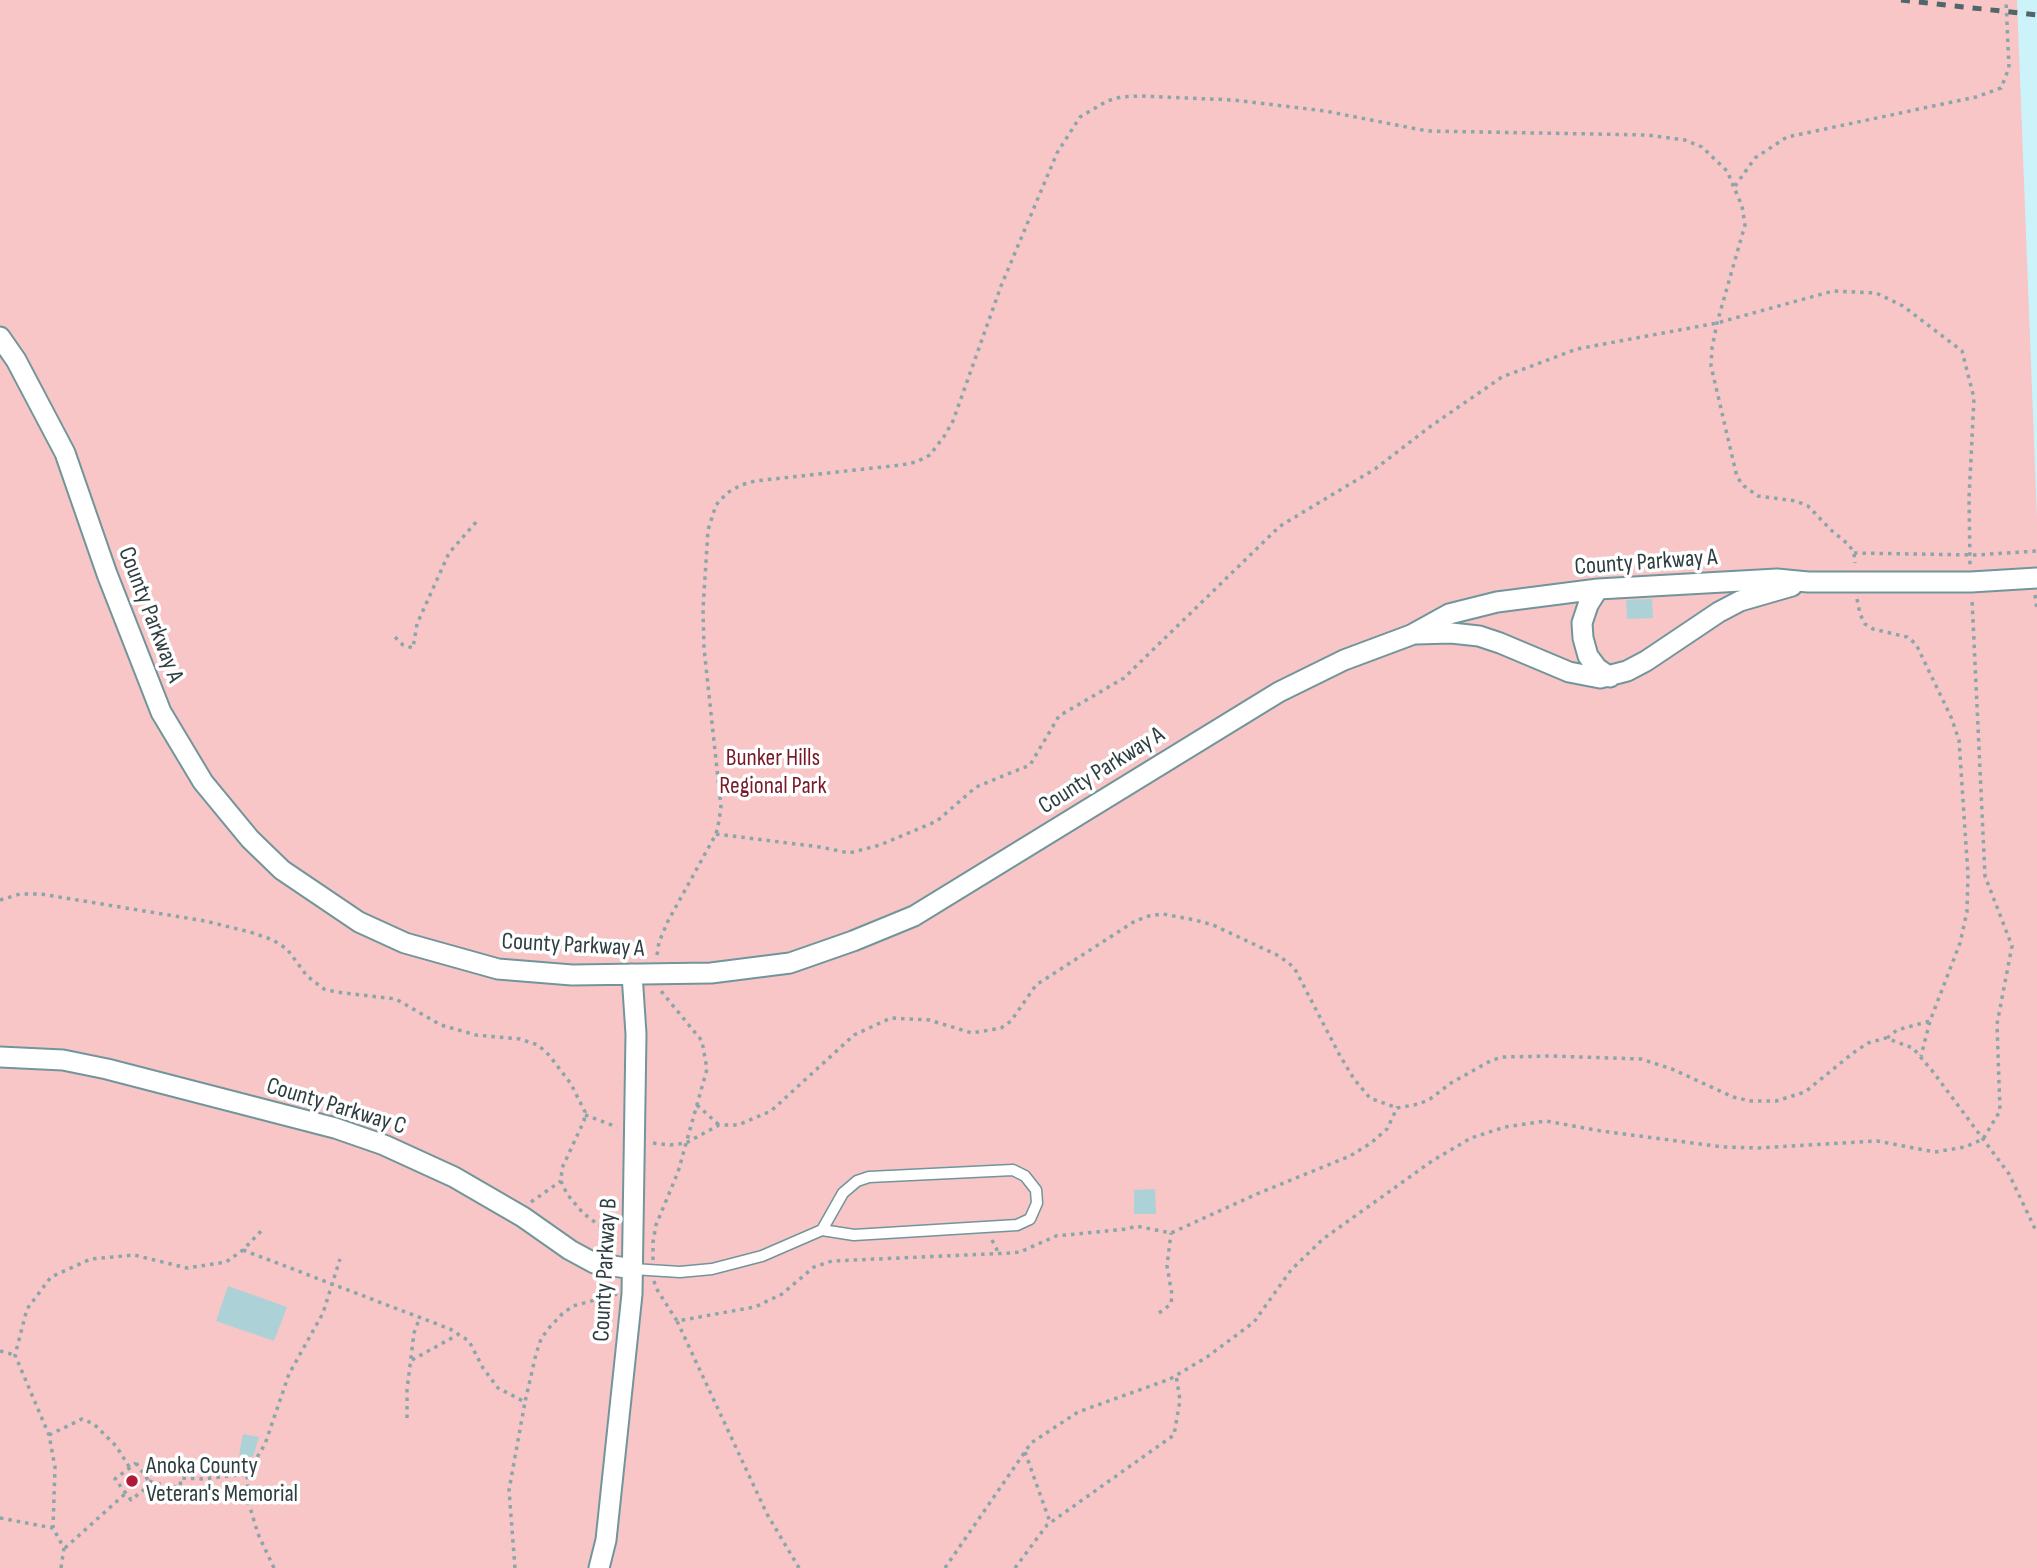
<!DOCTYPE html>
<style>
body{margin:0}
canvas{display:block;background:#ccf3f9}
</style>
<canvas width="2037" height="1568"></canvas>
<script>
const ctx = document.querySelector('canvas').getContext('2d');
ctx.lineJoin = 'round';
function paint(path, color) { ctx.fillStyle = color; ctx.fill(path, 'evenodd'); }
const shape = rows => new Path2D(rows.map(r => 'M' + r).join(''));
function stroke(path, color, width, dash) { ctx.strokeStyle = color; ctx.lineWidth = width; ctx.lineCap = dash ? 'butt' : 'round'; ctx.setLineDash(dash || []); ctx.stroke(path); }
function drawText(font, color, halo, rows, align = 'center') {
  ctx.font = font + ' "Sofia Sans Condensed",sans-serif'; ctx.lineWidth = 7; ctx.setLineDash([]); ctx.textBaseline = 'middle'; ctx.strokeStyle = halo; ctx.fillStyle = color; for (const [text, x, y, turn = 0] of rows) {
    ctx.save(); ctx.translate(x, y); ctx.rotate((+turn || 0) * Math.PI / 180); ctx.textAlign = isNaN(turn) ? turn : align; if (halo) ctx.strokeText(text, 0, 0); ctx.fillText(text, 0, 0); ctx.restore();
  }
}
paint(shape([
 [0,0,2017,0,2037,519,2037,1568,0,1568]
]), '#f8c6c6');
paint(shape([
 [1652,599,1653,618,1627,619,1626,600],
 [1155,1189,1156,1214,1134,1214,1134,1190],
 [228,1286,287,1307,274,1341,216,1321],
 [243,1434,259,1437,253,1457,239,1455]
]), '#acd2d8');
const lane = shape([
 [633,1269,680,1272,712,1269,762,1256,822,1230,854,1235,1017,1225,1030,1219,1037,1203,1036,1190,1025,1176,1013,1170,869,1177,857,1181,843,1193,822,1230]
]);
const street = shape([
 [0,337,16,360,65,453,107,574,161,712,203,782,250,839,282,870,359,922,405,943,498,969,572,975,711,973,790,963,853,941,914,916,1279,692,1344,660,1411,635,1449,614,1497,602,1598,589,1777,579,1808,582,1971,582,2037,578],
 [1598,589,1588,605,1582,623,1583,638,1588,656,1597,668,1610,677],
 [1416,634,1451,633,1479,636,1500,643,1569,672,1600,678,1627,671,1646,661,1719,612,1740,601,1792,586],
 [0,1057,63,1060,107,1069,335,1128,384,1145,454,1177,523,1217,570,1250,594,1263,633,1269],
 [599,1568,606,1540,632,1294,636,1034,632,974]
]);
stroke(lane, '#71959b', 13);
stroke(street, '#71959b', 23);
stroke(shape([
 [1735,186,1755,158,1787,137,1976,97,2001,88,2009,68,2006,0],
 [1854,553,1976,555,2037,551],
 [2035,595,2037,609],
 [1857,599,1860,614,1865,624,1873,629,1907,637,1916,644,1951,717,1959,740,1968,875,1967,912,1960,943,1930,1021,1921,1056],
 [395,637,403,645,413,648,417,624,449,553,477,521],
 [716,834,820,847,849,853,880,845,937,821,976,787,1030,765,1059,716,1124,678,1280,526,1375,469,1431,426,1502,377,1577,349,1717,323,1833,291,1876,293,1903,306,1962,351,1974,398,1969,498,1970,566],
 [0,900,20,894,41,894,205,921,250,932,273,940,287,949,307,976,324,989,336,992,396,999,441,1025,476,1035,520,1039,538,1045,549,1055,571,1084,585,1112,584,1121,562,1168,561,1181,567,1194,583,1213,613,1236,617,1236],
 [657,955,659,942,668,921,716,834,719,821,721,807,704,648,703,609,708,530,716,505,727,493,741,485,755,481,901,465,916,462,930,455,945,435,953,421,1001,286,1057,153,1080,117,1107,101,1121,97,1141,96,1233,100,1325,111,1427,131,1647,135,1685,140,1702,147,1727,171,1742,206,1745,225,1717,323,1712,348,1711,366,1737,477,1744,486,1758,496,1796,501,1808,506,1831,530,1849,545,1854,553,1855,563],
 [1887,1038,1897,1030,1930,1021],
 [697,1105,719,1125],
 [585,1115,617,1127],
 [653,1143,670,1145,686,1143,719,1125,738,1125,771,1111,854,1035,891,1018,929,1020,972,1033,1001,1028,1011,1021,1036,985,1135,921,1149,916,1163,914,1195,920,1213,925,1277,955,1289,963,1296,971,1339,1054,1354,1079,1370,1098,1397,1108],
 [531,1202,561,1181],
 [992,1240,999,1254],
 [243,1250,450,1329,469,1341,483,1368,498,1388,525,1402,536,1354,541,1339,548,1329,562,1314,573,1306,617,1294],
 [653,1260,653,1242,656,1225,678,1172,707,1069,702,1041,661,991],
 [654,1281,656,1288,677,1321],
 [1159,1313,1171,1304,1172,1295,1167,1266,1171,1233],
 [0,1351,15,1355],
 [412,1360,459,1334],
 [407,1418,407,1390,414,1333,420,1317],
 [49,1435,82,1419,94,1424,116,1446,130,1468],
 [1025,1452,1050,1522],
 [136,1463,151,1484,131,1500,115,1479,136,1463],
 [149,1481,163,1485],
 [148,1487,180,1487,181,1478,203,1479,247,1474],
 [0,1518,53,1528],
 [65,1548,126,1493],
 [61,1568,64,1548,53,1528,55,1467,49,1435,15,1355,27,1309,51,1277,91,1259,134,1255,187,1268,226,1262,243,1250,263,1229],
 [274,1568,258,1534,249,1504,247,1474,265,1444,289,1374,323,1313,340,1259],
 [515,1568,509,1490,525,1402],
 [799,1568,767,1514,677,1321,755,1307,782,1294,814,1267,832,1261,1011,1253,1020,1252,1056,1236,1127,1229,1136,1226,1171,1233,1259,1193,1350,1156,1371,1143,1387,1129,1397,1108,1419,1104,1430,1099,1451,1083,1492,1060,1504,1057,1551,1056,1641,1059,1672,1069,1733,1097,1751,1101,1776,1101,1805,1092,1853,1053,1868,1043,1886,1038,1913,1048,1934,1073,2009,1174,2037,1233],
 [945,1568,1031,1443,1078,1412,1170,1379,1207,1357,1254,1322,1291,1270,1323,1239,1432,1161,1471,1138,1505,1127,1546,1121,1601,1131,1723,1147,1759,1148,1877,1141,1935,1152,1965,1147,1983,1139,2000,1111,1997,1024,2012,946,1985,876,1972,599],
 [1015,1568,1047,1525,1174,1435,1180,1400,1176,1375]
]), '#89a6aa', 3.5, [3.5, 5]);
stroke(lane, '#fff', 10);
stroke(street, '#fff', 19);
stroke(shape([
 [1901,0,2037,15]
]), '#516669', 5, [9, 9]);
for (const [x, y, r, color] of [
 [132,1481,7,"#ae1a37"]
]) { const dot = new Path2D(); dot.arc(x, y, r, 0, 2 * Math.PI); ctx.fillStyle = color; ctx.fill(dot); stroke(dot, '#fff', 2.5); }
drawText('24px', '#2e3e40', '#fff', [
 ["County Parkway A",1646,563,-4],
 ["County Parkway A",150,615,69],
 ["County Parkway A",1102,771,-32],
 ["County Parkway A",573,946,3],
 ["County Parkway C",336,1107,17],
 ["County Parkway B",606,1270,-87]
]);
drawText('24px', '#771927', '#fff', [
 ["Bunker Hills",773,759],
 ["Regional Park",773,787]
]);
drawText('24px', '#2e3e40', '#fff', [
 ["Anoka County",146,1467],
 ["Veteran's Memorial",146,1495]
], 'left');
</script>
